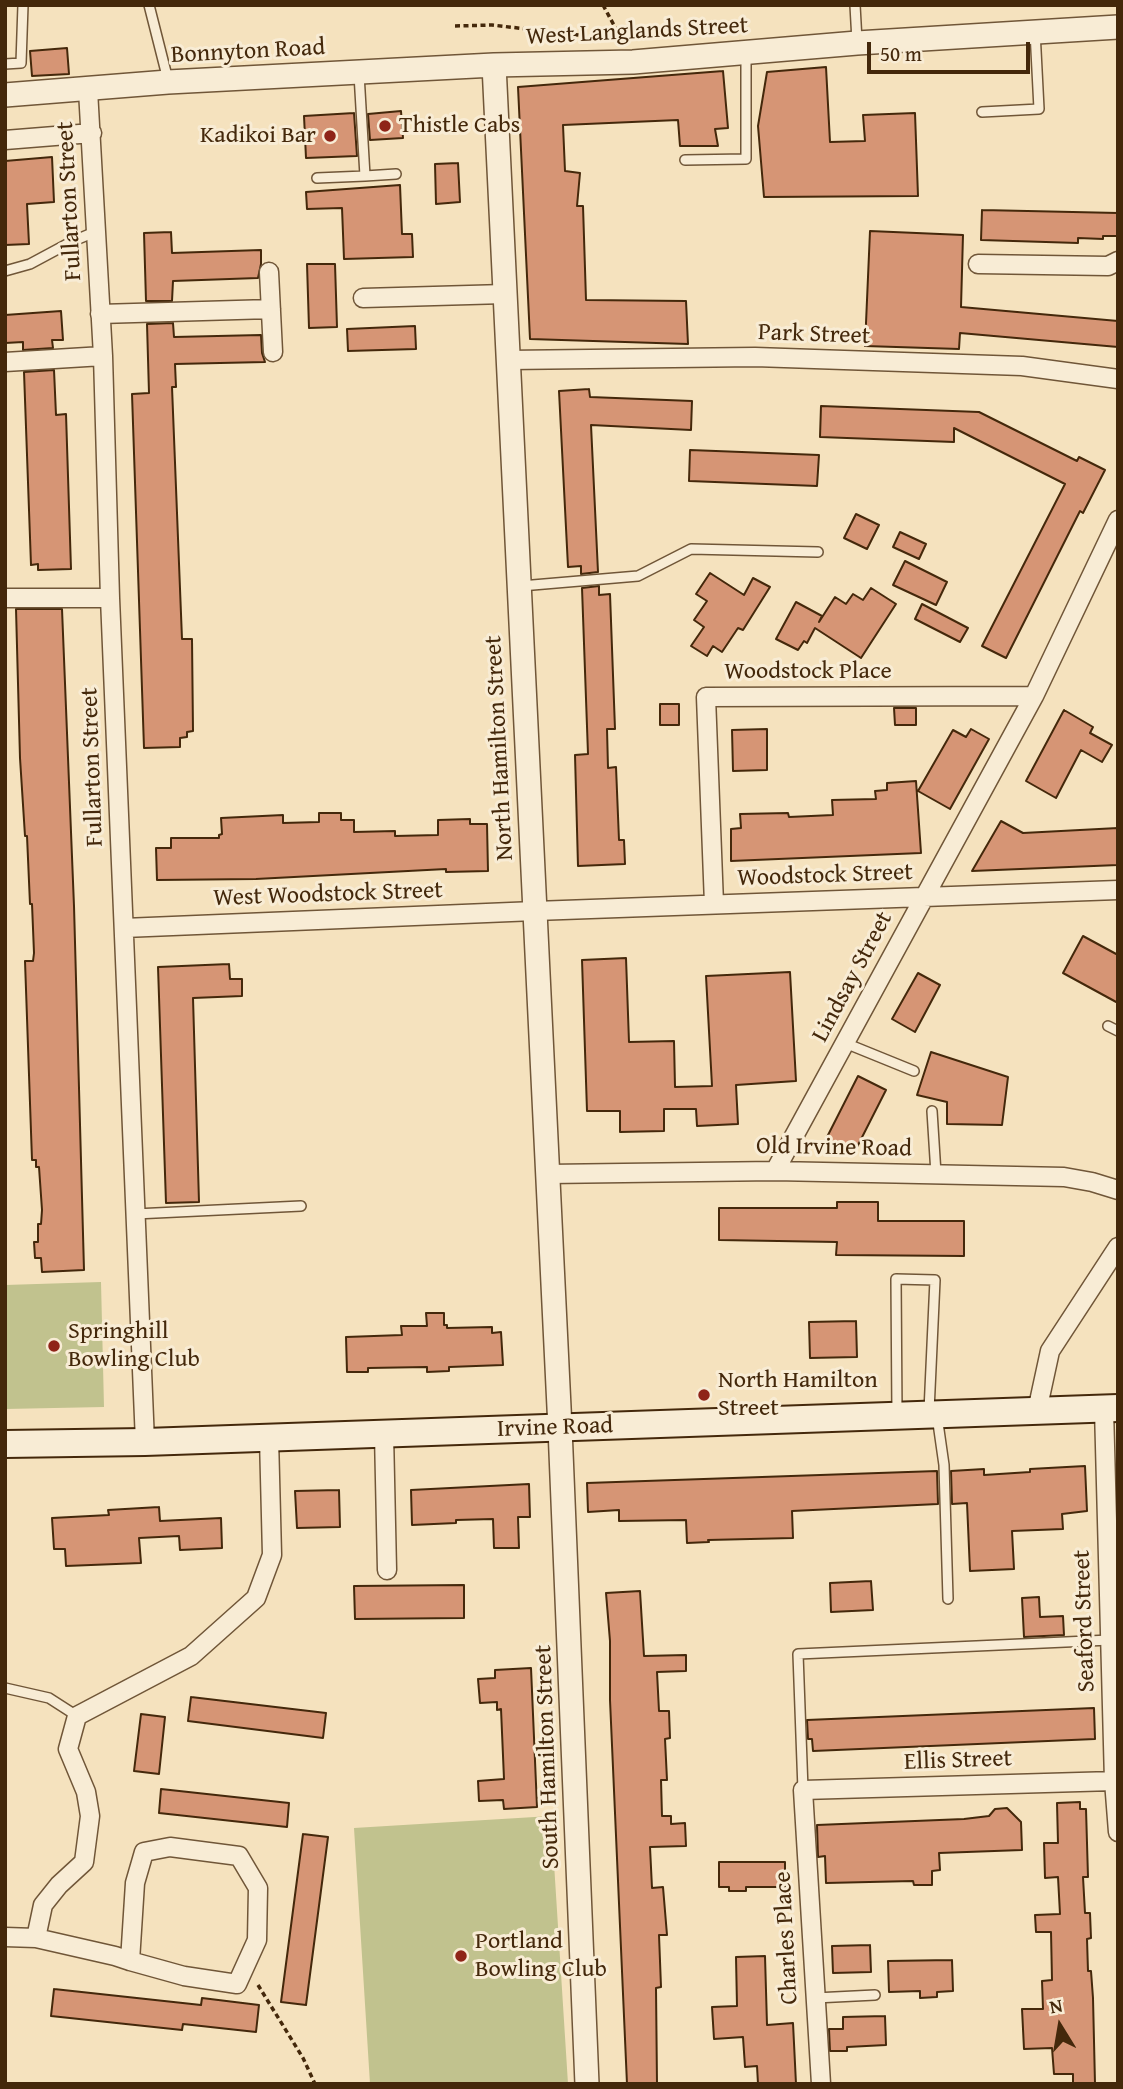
<!DOCTYPE html>
<style>
body{margin:0}
#map{position:relative;width:1123px;height:2089px;overflow:hidden;background:#f5e2be;font-family:"Gentium Book Plus",serif}
canvas{display:block}
.frame{position:absolute;inset:0;border:7px solid #44280b;pointer-events:none}
.north{position:absolute;left:1025px;top:1991px;width:70px;height:70px;-webkit-text-stroke:5px #f8ecd5;paint-order:stroke;rotate:349deg;font-size:19px;font-weight:700;line-height:28px;text-align:center;color:#44280b}
.north::after{content:'';display:block;margin:auto;width:24px;height:32px;background:#44280b;clip-path:polygon(50% 0,100% 100%,50% 72%,0 100%)}
.scale{position:absolute;left:867px;top:42px;width:163px;height:32px;box-sizing:border-box;border:4px solid #44280b;border-top:0;padding-left:9px;font-size:21px;line-height:24px;white-space:nowrap;color:#44280b;-webkit-text-stroke:5px #f8ecd5;paint-order:stroke}
</style>
<div id="map">
<canvas width="1123" height="2089"></canvas>
<div class="frame"></div>
<div class="north">N</div>
<div class="scale">50 m</div>
</div>
<script>
const ctx = document.querySelector('canvas').getContext('2d');
ctx.lineJoin = 'round';
function paint(path, color) { ctx.fillStyle = color; ctx.fill(path, 'evenodd'); }
const shape = rows => new Path2D(rows.map(r => 'M' + r).join(''));
function stroke(path, color, width, dash) { ctx.strokeStyle = color; ctx.lineWidth = width; ctx.lineCap = dash ? 'butt' : 'round'; ctx.setLineDash(dash || []); ctx.stroke(path); }
function drawText(font, color, halo, rows, align = 'center') {
  ctx.font = font + ' "Gentium Book Plus",serif'; ctx.lineWidth = 6; ctx.setLineDash([]); ctx.textBaseline = 'middle'; ctx.strokeStyle = halo; ctx.fillStyle = color; for (const [text, x, y, turn = 0] of rows) {
    ctx.save(); ctx.translate(x, y); ctx.rotate((+turn || 0) * Math.PI / 180); ctx.textAlign = isNaN(turn) ? turn : align; if (halo) ctx.strokeText(text, 0, 0); ctx.fillText(text, 0, 0); ctx.restore();
  }
}
paint(shape([
 [101,1282,104,1407,5,1409,5,1285],
 [551,1816,568,2084,370,2084,354,1828]
]), '#c1c28e');
const building = shape([
 [67,48,69,74,32,76,30,51,67,48],
 [826,67,830,142,865,141,863,115,915,113,918,196,764,197,758,126,767,72,826,67],
 [723,71,728,128,715,129,718,146,680,146,678,120,563,125,565,171,580,173,577,206,583,206,586,300,686,301,688,344,530,339,518,87,723,71],
 [401,111,403,138,370,140,368,114,401,111],
 [354,113,357,156,306,158,304,116,354,113],
 [52,157,54,202,27,204,29,244,5,245,5,161,52,157],
 [458,163,460,202,436,204,435,164,458,163],
 [400,185,402,234,412,234,413,257,344,259,342,208,307,209,306,192,400,185],
 [982,210,1118,213,1118,236,1103,236,1103,239,1078,238,1078,243,981,240,982,210],
 [870,231,963,235,961,307,1118,321,1118,347,960,333,959,349,865,346,870,231],
 [171,232,172,253,261,250,261,264,258,278,173,281,172,301,146,301,144,233,171,232],
 [307,264,335,264,337,327,309,328,307,264],
 [61,311,63,340,52,340,53,348,23,350,23,342,5,343,5,315,61,311],
 [173,323,174,337,261,335,262,353,265,362,175,364,176,387,172,387,182,639,192,639,193,731,187,732,187,737,180,738,180,747,144,748,132,394,149,393,147,324,173,323],
 [415,326,416,349,348,351,347,329,415,326],
 [54,370,56,415,66,414,71,569,38,570,38,564,31,565,24,372,54,370],
 [589,389,590,397,692,401,691,430,591,425,598,572,581,574,581,566,568,567,559,391,589,389],
 [821,406,979,412,1077,461,1079,457,1105,470,1083,513,1080,511,1006,658,982,646,1065,484,954,428,954,442,820,437,821,406],
 [690,450,819,455,817,486,689,481,690,450],
 [856,514,879,525,867,549,844,538,856,514],
 [900,532,926,544,919,559,893,547,900,532],
 [905,561,947,582,936,605,893,585,905,561],
 [710,573,744,595,753,578,770,587,743,630,738,628,722,652,713,646,707,656,691,646,704,627,694,620,707,601,696,594,710,573],
 [599,586,599,595,610,594,615,729,607,729,608,768,616,767,619,840,624,840,625,864,578,866,575,755,588,754,582,588,599,586],
 [871,588,896,604,861,658,815,628,807,643,804,641,798,650,776,639,796,602,822,616,819,622,835,597,846,604,853,594,863,600,871,588],
 [922,604,968,628,960,642,915,619,922,604],
 [16,609,62,609,74,906,84,1270,42,1272,41,1258,35,1258,34,1242,38,1242,38,1224,41,1224,42,1210,39,1167,36,1167,36,1160,32,1160,25,961,33,961,34,953,32,904,30,904,27,836,25,836,20,758,16,609],
 [660,704,679,704,679,725,660,725,660,704],
 [894,708,916,708,916,725,895,725,894,708],
 [1064,710,1093,727,1090,733,1112,745,1102,762,1081,750,1056,798,1026,781,1064,710],
 [767,729,767,770,733,771,732,730,767,729],
 [971,729,989,739,950,809,918,791,953,730,966,737,971,729],
 [916,781,921,853,731,861,731,829,741,828,740,814,788,813,789,817,833,815,832,800,876,799,875,791,887,790,887,783,916,781],
 [319,813,341,813,341,820,354,820,354,832,395,831,395,836,438,835,438,820,470,819,470,824,487,824,488,871,446,872,446,869,256,879,157,880,156,848,171,848,171,838,219,838,219,835,222,834,221,818,283,815,283,823,319,822,319,813],
 [1001,821,1023,833,1118,828,1118,865,972,871,1001,821],
 [1083,936,1118,955,1118,1003,1063,973,1083,936],
 [626,958,629,1042,674,1041,675,1087,712,1086,706,976,790,972,796,1081,736,1085,738,1124,697,1126,696,1109,664,1109,664,1131,620,1132,620,1111,587,1111,582,960,626,958],
 [229,964,230,979,242,979,242,996,193,998,199,1202,166,1203,158,967,229,964],
 [918,973,940,985,915,1032,892,1019,918,973],
 [931,1052,1008,1077,1002,1125,947,1124,947,1102,917,1095,931,1052],
 [858,1076,886,1090,853,1155,825,1141,858,1076],
 [837,1202,878,1202,878,1221,964,1221,964,1256,836,1255,837,1242,719,1240,719,1208,837,1208,837,1202],
 [426,1313,444,1313,444,1325,447,1325,447,1328,492,1327,492,1333,501,1332,503,1365,449,1367,449,1371,427,1372,427,1367,368,1368,368,1372,347,1372,346,1337,402,1335,401,1326,427,1326,426,1313],
 [856,1321,857,1357,810,1358,809,1322,856,1321],
 [1085,1466,1087,1511,1062,1514,1063,1529,1012,1531,1014,1569,970,1571,967,1503,952,1504,951,1471,984,1469,984,1475,1030,1472,1030,1469,1085,1466],
 [937,1471,938,1504,792,1511,793,1538,708,1540,709,1542,687,1543,686,1520,619,1521,619,1510,588,1512,587,1483,937,1471],
 [529,1484,530,1517,518,1517,519,1548,494,1548,493,1519,456,1520,456,1523,412,1525,411,1490,529,1484],
 [339,1490,340,1527,297,1528,295,1491,339,1490],
 [159,1507,160,1521,221,1518,222,1548,180,1550,179,1536,139,1538,141,1563,66,1566,65,1549,54,1549,52,1518,109,1515,108,1510,159,1507],
 [871,1581,873,1610,831,1612,830,1583,871,1581],
 [464,1585,464,1618,355,1619,354,1586,464,1585],
 [640,1591,644,1656,686,1655,686,1671,657,1672,659,1711,669,1711,670,1738,665,1739,667,1780,661,1780,662,1816,671,1816,671,1824,685,1823,686,1846,650,1847,652,1888,663,1887,667,1935,659,1935,661,1987,656,1988,657,2084,627,2084,610,1700,610,1641,606,1593,640,1591],
 [1039,1597,1040,1617,1063,1616,1064,1635,1024,1637,1022,1598,1039,1597],
 [531,1668,537,1807,504,1809,503,1800,479,1801,478,1781,504,1779,501,1709,497,1710,497,1702,480,1703,478,1679,495,1678,495,1670,531,1668],
 [191,1697,326,1713,323,1738,188,1721,191,1697],
 [1094,1708,1095,1739,813,1751,812,1739,808,1739,807,1720,1094,1708],
 [141,1714,165,1717,159,1774,134,1771,141,1714],
 [161,1789,289,1803,287,1827,159,1813,161,1789],
 [1080,1802,1080,1809,1086,1809,1088,1877,1083,1877,1085,1913,1090,1913,1091,1938,1087,1939,1088,1971,1091,1971,1093,1998,1095,2084,1073,2084,1073,2074,1054,2074,1052,2048,1024,2049,1022,2009,1043,2009,1042,1981,1052,1980,1051,1932,1036,1932,1035,1915,1060,1914,1058,1877,1045,1878,1044,1843,1058,1843,1057,1803,1080,1802],
 [1007,1808,1021,1822,1022,1850,939,1853,940,1870,932,1871,932,1885,914,1885,913,1881,826,1883,825,1856,818,1857,817,1825,964,1819,989,1816,995,1809,1007,1808],
 [303,1834,328,1837,306,2005,281,2002,303,1834],
 [719,1862,785,1862,785,1887,746,1887,746,1891,729,1891,729,1887,719,1887,719,1862],
 [870,1945,871,1972,833,1973,832,1946,870,1945],
 [765,1956,767,2025,793,2023,796,2084,758,2084,757,2066,745,2067,743,2037,714,2039,712,2007,737,2006,736,1957,765,1956],
 [952,1960,953,1991,937,1992,937,1997,920,1998,920,1991,889,1992,888,1961,952,1960],
 [54,1989,201,2005,202,1998,259,2005,256,2032,183,2024,182,2030,51,2016,54,1989],
 [885,2016,886,2045,847,2047,847,2051,830,2051,829,2029,843,2029,843,2017,885,2016]
]);
paint(building, '#d69575');
stroke(building, '#44280b', 2);
const service = shape([
 [149,5,168,80],
 [855,5,857,41],
 [5,64,21,63,23,5],
 [982,112,1039,109,1035,31],
 [685,160,746,159,746,55],
 [365,176,396,174],
 [317,178,365,176,359,74],
 [5,271,30,264,71,242,97,231],
 [521,586,638,576,691,549,818,552],
 [1108,1026,1118,1031],
 [845,1043,914,1071],
 [932,1111,936,1174],
 [135,1214,301,1206],
 [897,1414,896,1279,935,1280,929,1411],
 [937,1416,944,1465,948,1599],
 [5,1688,49,1698,77,1716],
 [803,1790,798,1654,1110,1640],
 [815,1998,875,1995]
]);
const minor = shape([
 [88,90,103,356,110,598,145,1442],
 [5,140,92,133],
 [978,264,1108,266,1118,261],
 [269,272,273,352],
 [363,298,505,294],
 [100,314,271,309],
 [508,360,755,357,1022,366,1118,379],
 [5,362,103,356],
 [5,598,110,598],
 [714,904,706,697,1034,696],
 [124,928,535,911,1118,890],
 [775,1171,1034,696,1118,520],
 [548,1174,775,1171,1064,1177,1092,1182,1118,1190],
 [1104,1409,1114,1781,1118,1832],
 [1037,1411,1050,1351,1118,1247],
 [384,1434,387,1570],
 [5,1937,36,1938,43,1905,59,1885,84,1862,90,1816,86,1792,68,1749,77,1716,191,1656,256,1598,272,1555,269,1438],
 [36,1938,115,1956,130,1961,184,1976,237,1984,257,1940,258,1888,239,1856,170,1847,144,1852,135,1883,130,1961],
 [821,2084,803,1790,1114,1781]
]);
const tertiary = shape([
 [494,65,560,1428,587,2084],
 [5,95,168,82,494,65,633,62,857,43,1118,27]
]);
const secondary = shape([
 [5,1444,145,1442,1118,1408]
]);
stroke(service, '#705638', 12);
stroke(minor, '#705638', 21);
stroke(tertiary, '#705638', 26);
stroke(secondary, '#44280b', 30);
stroke(shape([
 [603,5,622,40],
 [455,26,492,25,595,37,615,28],
 [258,1985,303,2058,315,2084]
]), '#44280b', 3.5, [5, 3.5]);
stroke(service, '#f8ecd5', 9);
stroke(minor, '#f8ecd5', 18);
stroke(tertiary, '#f8ecd5', 23);
stroke(secondary, '#f8ecd5', 26);
for (const [x, y, r, color] of [
 [385,126,7,"#8f2418"],
 [330,136,7,"#8f2418"],
 [54,1346,7,"#8f2418"],
 [704,1395,7,"#8f2418"],
 [461,1956,7,"#8f2418"]
]) { const dot = new Path2D(); dot.arc(x, y, r, 0, 2 * Math.PI); ctx.fillStyle = color; ctx.fill(dot); stroke(dot, '#f8ecd5', 2.5); }
drawText('24px', '#44280b', '#f8ecd5', [
 ["West Langlands Street",637,32,-3],
 ["Bonnyton Road",248,52,-3],
 ["Fullarton Street",70,201,-93],
 ["Park Street",814,335,2],
 ["Woodstock Place",808,672],
 ["North Hamilton Street",500,748,-93],
 ["Fullarton Street",93,767,-92],
 ["Woodstock Street",825,876,-2],
 ["West Woodstock Street",328,895,-2],
 ["Lindsay Street",853,977,-62],
 ["Old Irvine Road",834,1148,1],
 ["Irvine Road",555,1428,-2],
 ["Seaford Street",1085,1621,-92],
 ["South Hamilton Street",548,1757,-92],
 ["Ellis Street",958,1761,-2],
 ["Charles Place",787,1938,-93]
]);
drawText('24px', '#44280b', '#f8ecd5', [
 ["Thistle Cabs",399,126],
 ["Kadikoi Bar",316,136,"right"],
 ["Springhill",68,1332],
 ["Bowling Club",68,1360],
 ["North Hamilton",718,1381],
 ["Street",718,1409],
 ["Portland",475,1942],
 ["Bowling Club",475,1970]
], 'left');
</script>
